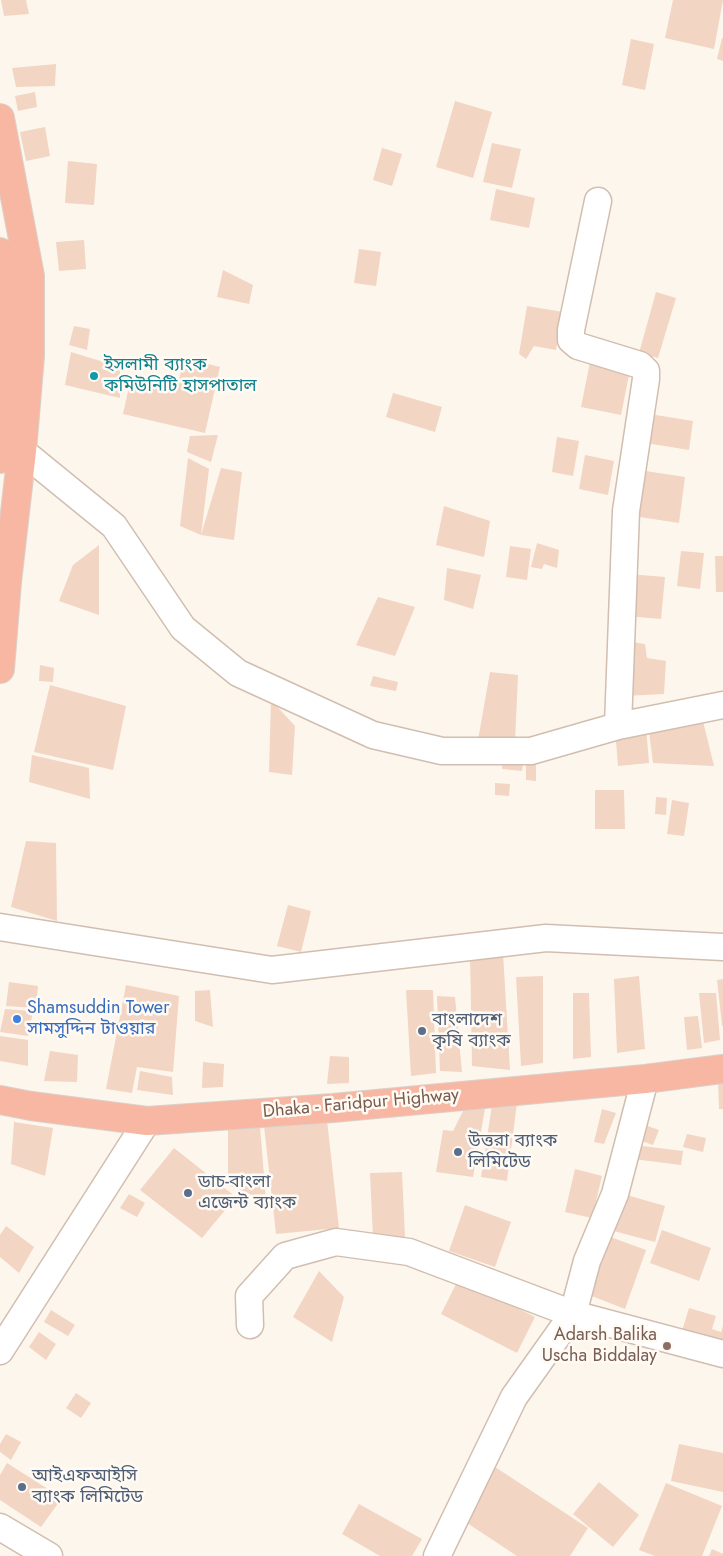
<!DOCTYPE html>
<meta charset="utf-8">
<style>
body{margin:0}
canvas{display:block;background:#fdf6ec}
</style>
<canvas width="723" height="1556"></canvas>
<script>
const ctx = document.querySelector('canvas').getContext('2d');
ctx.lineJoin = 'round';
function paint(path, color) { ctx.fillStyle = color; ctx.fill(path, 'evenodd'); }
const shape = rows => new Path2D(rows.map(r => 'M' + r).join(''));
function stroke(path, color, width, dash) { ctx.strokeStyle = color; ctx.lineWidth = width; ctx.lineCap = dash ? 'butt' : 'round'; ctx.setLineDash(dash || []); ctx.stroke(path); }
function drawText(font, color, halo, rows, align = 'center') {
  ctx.font = font + ' Jost,"Noto Sans Bengali",sans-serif'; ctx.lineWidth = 5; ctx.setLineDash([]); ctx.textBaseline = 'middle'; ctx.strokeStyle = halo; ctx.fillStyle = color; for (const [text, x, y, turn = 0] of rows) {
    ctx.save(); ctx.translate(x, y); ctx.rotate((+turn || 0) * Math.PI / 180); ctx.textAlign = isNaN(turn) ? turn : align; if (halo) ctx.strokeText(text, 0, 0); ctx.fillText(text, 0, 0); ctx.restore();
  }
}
paint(shape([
 [1,0,26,0,29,14,4,16],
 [673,0,723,0,714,49,665,38],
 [722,38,723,38,723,61,717,59],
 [631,39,654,44,645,90,622,85],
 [56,64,55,86,16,87,12,68],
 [35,92,37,107,18,111,15,96],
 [455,101,492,112,473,178,436,167],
 [45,127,50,156,26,161,20,132],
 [492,143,521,149,512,188,483,182],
 [382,148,402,154,392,186,373,180],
 [68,161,97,164,94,205,65,203],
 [496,189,535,198,529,228,490,220],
 [84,240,86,269,59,271,56,242],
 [359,249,381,252,376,286,354,283],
 [223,270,253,285,249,304,217,297],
 [656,292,676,298,658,358,639,353],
 [527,306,563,312,556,350,534,346,526,359,519,354],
 [74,326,90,329,87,350,69,345],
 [71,352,120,367,120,398,65,385],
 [184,358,220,367,205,433,123,414,130,382,176,393],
 [590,362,630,370,621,415,581,407],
 [393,393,442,407,435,432,386,417],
 [650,414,693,421,689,450,646,443],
 [218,435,211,462,187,452,190,436],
 [557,437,579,441,573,476,552,472],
 [585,455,614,461,608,495,579,489],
 [188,458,209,469,201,535,180,526],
 [221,468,242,472,234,540,201,535],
 [639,470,685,477,679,523,633,516],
 [444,506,490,521,484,557,436,545],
 [537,543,559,550,557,568,544,564,542,569,531,567],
 [99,545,99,615,59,601,73,565],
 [510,546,531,549,527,580,506,577],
 [681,551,704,553,700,589,677,586],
 [715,556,723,556,723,592,716,592],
 [447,568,481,575,473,609,444,600],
 [629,574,665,577,661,619,626,616],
 [378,597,415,607,395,656,356,645],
 [633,642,645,644,647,658,666,661,664,694,624,696],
 [40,665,54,668,53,682,39,681],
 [490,672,518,675,515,742,478,740],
 [373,676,398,682,396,691,370,686],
 [50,685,126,706,113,770,34,752],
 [271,700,295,726,292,775,269,772],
 [701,713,714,766,653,763,648,724],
 [646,726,649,763,618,766,615,729],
 [32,755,89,768,90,799,29,782],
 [503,755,524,757,522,771,502,769],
 [526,759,536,759,536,781,526,780],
 [495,783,510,784,509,796,495,795],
 [595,790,624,790,625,829,595,829],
 [656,797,667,798,666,815,655,814],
 [672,800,689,803,684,836,667,834],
 [26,841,56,843,57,921,11,907],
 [288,905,311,911,301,952,277,946],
 [470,952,503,953,510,1070,472,1066],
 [543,976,543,1063,521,1066,516,977],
 [639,976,645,1049,617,1053,614,979],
 [723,979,723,1026,722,1026,717,980],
 [9,982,38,986,36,1008,6,1006],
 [126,985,179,996,173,1072,137,1067,132,1093,106,1089],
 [210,990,213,1027,195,1021,195,991],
 [406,990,433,990,436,1073,411,1076],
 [573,993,589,993,591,1057,573,1059],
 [699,993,716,993,720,1040,704,1043],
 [437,996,455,997,462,1072,440,1071],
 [5,1009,33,1011,28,1036,0,1032],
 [698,1016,702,1048,687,1050,684,1017],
 [0,1036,28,1040,28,1066,0,1061],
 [50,1051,78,1055,77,1082,44,1081],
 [330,1056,349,1057,349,1083,327,1084],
 [203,1062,224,1064,223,1087,202,1088],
 [140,1071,172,1077,173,1095,137,1090],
 [718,1080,723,1080,723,1109,719,1109],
 [486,1103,473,1177,436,1172,443,1130,453,1131,466,1105],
 [517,1103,507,1181,481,1177,492,1105],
 [602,1109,616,1113,604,1144,594,1142],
 [326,1111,339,1228,276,1234,263,1117],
 [14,1122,53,1128,45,1176,11,1164],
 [642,1124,659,1130,653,1145,636,1139],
 [260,1126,266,1201,228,1185,228,1129],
 [687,1134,706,1138,703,1152,683,1147],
 [634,1145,683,1151,681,1165,633,1159],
 [174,1148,236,1197,202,1238,140,1190],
 [575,1169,602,1176,592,1218,565,1212],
 [402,1172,405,1237,373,1238,370,1173],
 [620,1193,665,1206,655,1242,610,1230],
 [129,1194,145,1203,137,1217,120,1208],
 [465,1205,511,1222,495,1267,449,1251],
 [6,1226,34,1247,19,1273,0,1257,0,1235],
 [662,1230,711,1248,699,1281,650,1263],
 [605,1235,646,1250,625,1309,584,1293],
 [319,1271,344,1297,332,1342,293,1317],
 [459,1278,535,1317,517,1353,441,1314],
 [689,1308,716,1316,712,1329,721,1332,723,1326,723,1344,682,1331],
 [51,1310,75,1325,68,1336,44,1322],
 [39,1332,56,1344,46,1360,29,1347],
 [76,1393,91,1403,81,1418,66,1408],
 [6,1434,21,1442,11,1460,0,1452,0,1444],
 [679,1444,723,1453,723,1492,671,1481],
 [7,1463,62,1498,41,1527,0,1500,0,1475],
 [492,1465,588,1528,570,1556,517,1556,458,1517],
 [599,1482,639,1515,613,1547,573,1514],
 [666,1483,722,1506,702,1556,655,1556,639,1550],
 [359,1504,422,1539,412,1556,380,1556,342,1534],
 [712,1549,723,1554,723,1556,709,1556]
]), '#f3d5c3');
const minor = shape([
 [598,201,571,330,571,340,578,346,640,365,646,371,646,379,626,511,618,726],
 [4,446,22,451,114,526,183,628,238,673,373,735,442,751,531,751,618,726,723,705],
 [0,927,272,970,546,938,723,947],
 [250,1325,249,1296,285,1256,336,1242,409,1252,573,1314,723,1354],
 [0,1351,147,1121],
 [0,1527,49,1556],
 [437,1556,514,1397,573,1314,587,1261,615,1194,645,1079]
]);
const highway = shape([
 [0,118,30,276,30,356,22,451,7,582,0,669],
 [0,252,2,263,5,365,0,459],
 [0,1100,31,1106,147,1121,333,1108,645,1079,723,1069]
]);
stroke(minor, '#d1beb0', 29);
stroke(highway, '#dad1cd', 30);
stroke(minor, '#fff', 26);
stroke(highway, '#f7b7a3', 28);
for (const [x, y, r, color] of [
 [94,376,5,"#0f9aa8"],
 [17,1019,5,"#3f7fe0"],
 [422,1031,5,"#5c6f8a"],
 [458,1152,5,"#5c6f8a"],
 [188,1193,5,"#5c6f8a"],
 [667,1346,5,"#8d6e63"],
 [22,1487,5,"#5c6f8a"]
]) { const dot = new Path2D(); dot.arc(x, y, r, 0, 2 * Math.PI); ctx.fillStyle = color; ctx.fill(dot); stroke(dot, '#fffaf3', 2); }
drawText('18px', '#0d838f', '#fffaf3', [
 ["ইসলামী ব্যাংক",104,366],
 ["কমিউনিটি হাসপাতাল",104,387]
], 'left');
drawText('18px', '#366cbe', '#fffaf3', [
 ["Shamsuddin Tower",27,1009],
 ["সামসুদ্দিন টাওয়ার",27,1030]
], 'left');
drawText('18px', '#4e5e75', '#fffaf3', [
 ["বাংলাদেশ",432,1021],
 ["কৃষি ব্যাংক",432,1042],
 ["উত্তরা ব্যাংক",468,1142],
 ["লিমিটেড",468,1163],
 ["ডাচ-বাংলা",198,1183],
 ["এজেন্ট ব্যাংক",198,1204],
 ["আইএফআইসি",32,1477],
 ["ব্যাংক লিমিটেড",32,1498]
], 'left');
drawText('18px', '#7a5c4d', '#fffaf3', [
 ["Dhaka - Faridpur Highway",361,1104,-5]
]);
drawText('18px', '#785e54', '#fffaf3', [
 ["Adarsh Balika",657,1336],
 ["Uscha Biddalay",657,1357]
], 'right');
</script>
